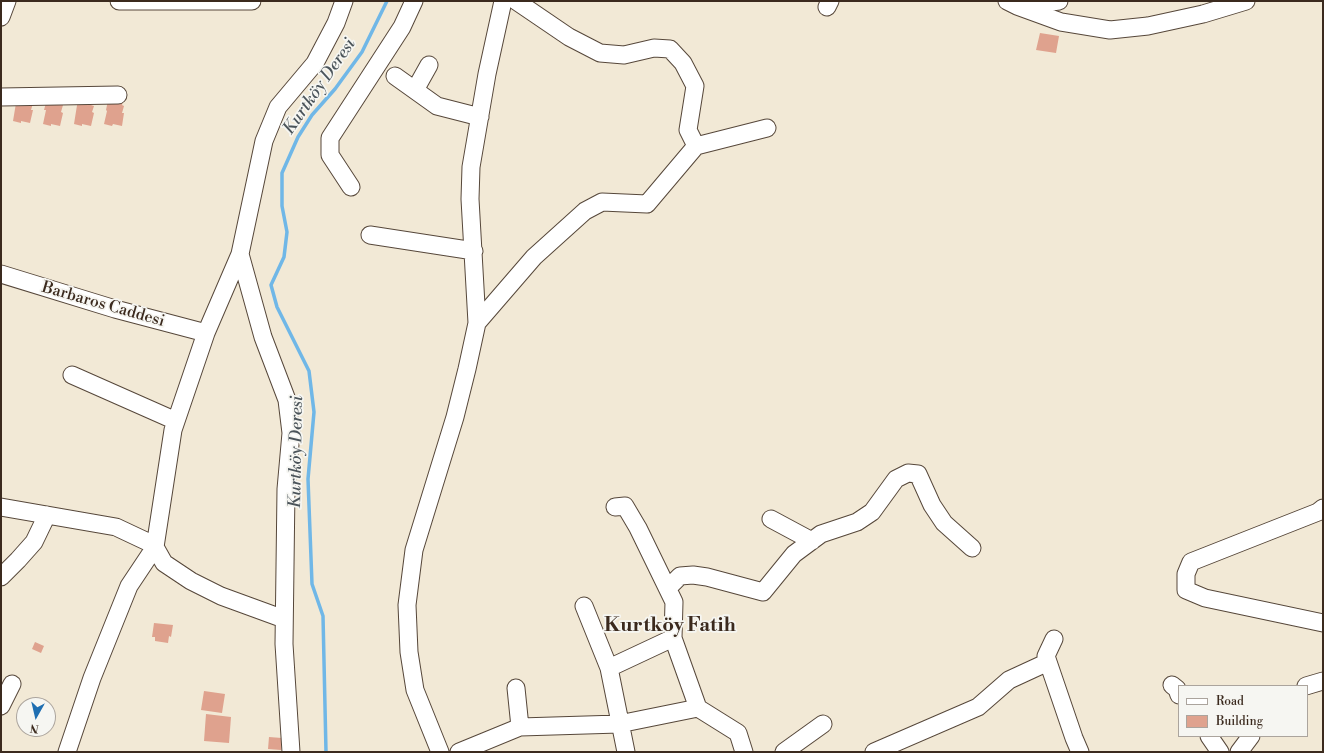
<!DOCTYPE html>
<meta charset="utf-8">
<style>
body{margin:0}
#map{position:relative;width:1324px;height:753px;overflow:hidden;background:#f2e9d6;font-family:"Libre Bodoni",serif}
canvas{display:block}
.frame{position:absolute;inset:0;border:2px solid #3b2a1e;pointer-events:none}
.legend{position:absolute;left:1178px;top:685px;width:130px;height:52px;box-sizing:border-box;background:#f6f6f2;border:1px solid #aba49d;margin:0;padding:5px 7px;list-style:none;font-size:12px;color:#3b2a1e}
.legend li{display:flex;align-items:center;gap:8px;height:20px}
.legend b{width:20px;border:1px solid #aba49d}
.north{position:absolute;left:16px;top:697px;width:40px;height:40px;box-sizing:border-box;background:#f6f6f2;border:1px solid #aba49d;border-radius:50%;rotate:188deg;font-size:11px;font-weight:700;line-height:16px;text-align:center;color:#3b2a1e}
.north::after{content:'';display:block;margin:auto;width:14px;height:18px;background:#1f6fb2;clip-path:polygon(50% 0,100% 100%,50% 72%,0 100%)}
</style>
<div id="map">
<canvas width="1324" height="753"></canvas>
<div class="frame"></div>
<ul class="legend">
<li><b style="height:5px;background:#fff"></b>Road</li>
<li><b style="height:11px;background:#dfa28e"></b>Building</li>
</ul>
<div class="north">N</div>
</div>
<script>
const ctx = document.querySelector('canvas').getContext('2d');
ctx.lineJoin = 'round';
const shape = rows => new Path2D(rows.map(r => 'M' + r).join(''));
function stroke(path, color, width, dash) { ctx.strokeStyle = color; ctx.lineWidth = width; ctx.lineCap = dash ? 'butt' : 'round'; ctx.setLineDash(dash || []); ctx.stroke(path); }
function paint(path, color) { ctx.fillStyle = color; ctx.fill(path, 'evenodd'); }
function drawText(font, color, halo, rows, align = 'center') {
  ctx.font = font + ' "Libre Bodoni",serif'; ctx.lineWidth = 3.5; ctx.setLineDash([]); ctx.textBaseline = 'middle'; ctx.strokeStyle = halo; ctx.fillStyle = color; for (const [text, x, y, turn = 0] of rows) {
    ctx.save(); ctx.translate(x, y); ctx.rotate((+turn || 0) * Math.PI / 180); ctx.textAlign = isNaN(turn) ? turn : align; if (halo) ctx.strokeText(text, 0, 0); ctx.fillText(text, 0, 0); ctx.restore();
  }
}
stroke(shape([
 [326,752,323,616,312,584,308,479,314,412,309,371,277,307,271,285,284,257,287,232,282,206,282,173,298,137,312,115,335,89,362,52,387,1]
]), '#70b7e7', 3.5);
paint(shape([
 [1040,33,1059,36,1056,53,1036,50],
 [17,97,33,103,31,110,33,110,30,123,21,121,21,123,13,121],
 [47,99,61,101,61,105,63,105,61,112,63,113,60,126,51,124,51,126,43,124,46,110,44,110],
 [78,99,92,101,91,105,94,106,92,112,94,113,91,126,82,124,82,126,74,124],
 [108,100,123,102,122,105,124,106,122,113,124,113,122,126,113,124,112,126,104,124,107,111,106,110],
 [154,623,173,625,171,637,169,636,168,643,155,641,155,637,152,637],
 [35,642,44,646,41,653,32,649],
 [204,691,225,694,222,713,201,710],
 [206,714,231,717,229,743,204,741],
 [269,737,282,738,281,750,268,749]
]), '#dfa28e');
const minor = shape([
 [119,1,252,1],
 [516,1,569,37,600,53,624,55,654,48,670,49,683,63,695,86,688,130,696,146],
 [1007,1,1017,6,1061,22,1110,30,1148,26,1203,14,1246,1],
 [1021,6,1059,1],
 [827,7,830,1],
 [1,17,7,1],
 [395,76,437,106,480,117],
 [415,90,429,65],
 [1,97,118,95],
 [351,187,330,155,330,138,402,27,414,1],
 [370,235,474,251],
 [1,274,115,309,206,333],
 [477,323,534,257,585,211,602,202,647,204,696,146,767,128],
 [72,375,176,421],
 [1,507,116,527,150,543,155,547,164,563,191,581,221,596,284,619],
 [615,507,625,506,638,528,674,602,673,638,698,708],
 [1323,508,1318,512,1191,562,1186,574,1186,590,1205,598,1323,623],
 [771,519,812,541],
 [1,577,18,560,34,542,47,515],
 [668,588,680,576,693,575,707,577,763,592,794,554,821,534,857,522,872,512,896,479,908,473,918,474,932,505,944,523,972,548],
 [584,606,609,668,673,638],
 [1054,639,1046,656,1074,738,1080,752],
 [609,668,626,752],
 [1172,685,1177,689,1179,695],
 [1306,686,1323,681],
 [516,688,520,727],
 [1,706,12,684],
 [1209,736,1220,752],
 [67,752,92,678,129,586,155,547,173,430,206,333,240,254],
 [291,752,284,644,286,489,291,433,287,400,263,337,240,254,264,141,278,107,315,63,336,23,344,1],
 [440,752,415,690,409,652,407,605,414,550,455,417,467,369,477,323,470,199,471,167,487,74,503,1],
 [459,752,520,727,619,724,698,708,738,733,744,752],
 [784,752,823,724],
 [874,752,978,707,1009,680,1048,662],
 [1239,752,1251,736]
]);
stroke(minor, '#56473a', 19);
stroke(minor, '#fff', 17);
drawText('16px', '#3b2a1e', '#f6f6f2', [
 ["Barbaros Caddesi",103,305,16]
]);
drawText('italic 17px', '#4b545a', '#f6f6f2', [
 ["Kurtköy Deresi",320,87,-55],
 ["Kurtköy Deresi",297,452,-89]
]);
drawText('bold 20px', '#3b2a1e', '#f6f6f2', [
 ["Kurtköy Fatih",670,626]
]);
</script>
